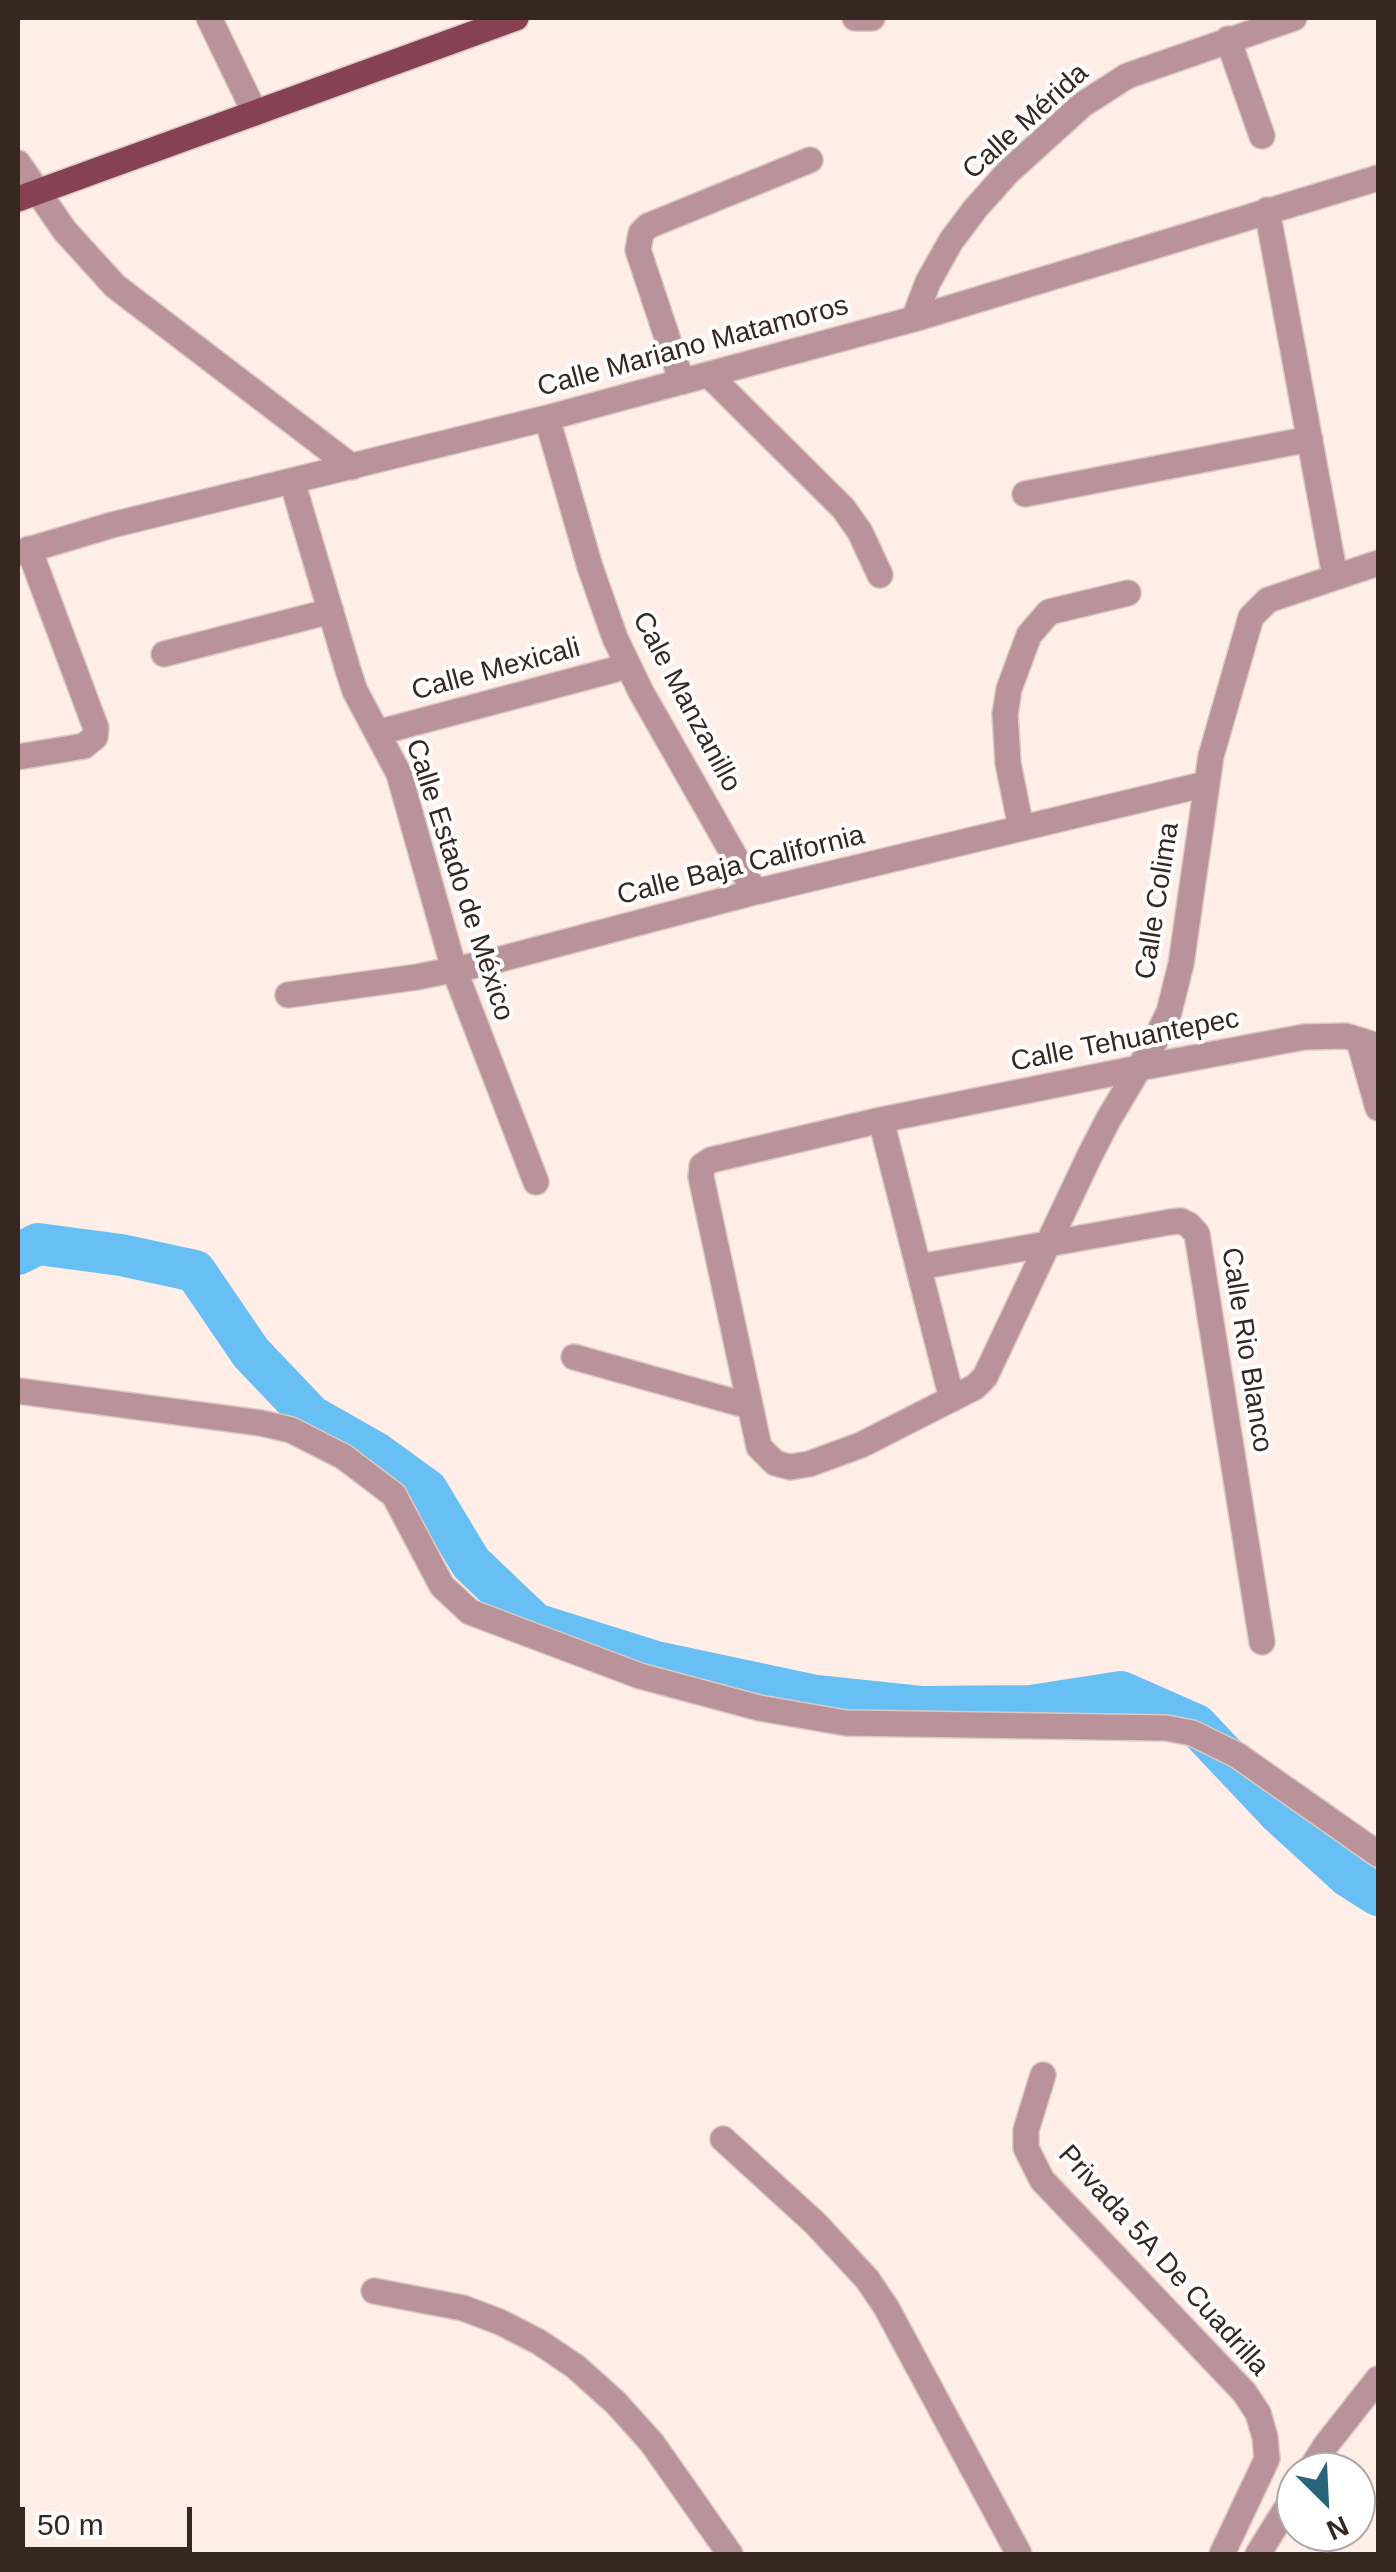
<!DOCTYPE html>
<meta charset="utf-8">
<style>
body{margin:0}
#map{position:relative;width:1396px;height:2572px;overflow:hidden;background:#feeee7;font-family:Helvetica,sans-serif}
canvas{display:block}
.frame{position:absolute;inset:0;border:20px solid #362821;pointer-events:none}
.north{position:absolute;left:1276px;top:2452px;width:100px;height:100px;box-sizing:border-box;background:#fff;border:2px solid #afa9a6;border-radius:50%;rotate:156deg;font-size:28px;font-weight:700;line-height:40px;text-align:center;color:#362821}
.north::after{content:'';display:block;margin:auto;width:35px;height:45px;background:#29637c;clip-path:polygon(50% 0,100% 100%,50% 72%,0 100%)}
.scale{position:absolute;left:20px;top:2507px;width:172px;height:45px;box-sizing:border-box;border:5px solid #362821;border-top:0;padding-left:12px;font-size:30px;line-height:35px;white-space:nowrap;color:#362821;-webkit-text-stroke:8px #fff;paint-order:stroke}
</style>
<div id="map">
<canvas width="1396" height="2572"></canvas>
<div class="frame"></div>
<div class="north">N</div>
<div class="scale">50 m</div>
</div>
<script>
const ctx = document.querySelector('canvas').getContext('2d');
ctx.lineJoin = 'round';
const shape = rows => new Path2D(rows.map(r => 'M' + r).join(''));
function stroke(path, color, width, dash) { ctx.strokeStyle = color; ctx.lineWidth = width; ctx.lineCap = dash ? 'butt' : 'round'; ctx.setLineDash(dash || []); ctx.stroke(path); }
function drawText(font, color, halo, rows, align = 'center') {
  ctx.font = font + ' Helvetica,sans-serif'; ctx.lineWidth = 8; ctx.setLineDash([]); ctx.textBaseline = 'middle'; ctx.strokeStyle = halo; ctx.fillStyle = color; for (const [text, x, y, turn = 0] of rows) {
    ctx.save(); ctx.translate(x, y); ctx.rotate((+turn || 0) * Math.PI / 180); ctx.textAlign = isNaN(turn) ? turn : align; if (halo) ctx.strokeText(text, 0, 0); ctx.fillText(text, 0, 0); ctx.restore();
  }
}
stroke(shape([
 [18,1254,38,1244,121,1255,195,1271,251,1353,311,1416,376,1453,427,1490,471,1563,535,1624,656,1662,816,1696,921,1707,1031,1706,1121,1692,1196,1725,1280,1814,1348,1876,1378,1895]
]), '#68bff3', 42);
const minor = shape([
 [209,18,255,113],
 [855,18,872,18],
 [1228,39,1262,136],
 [18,163,65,231,115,286,352,467],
 [1267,210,1335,576],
 [914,319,928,282,951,241,975,209,1008,172,1082,105,1127,76,1294,18],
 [709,375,843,508,860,532,880,575],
 [682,382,638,250,641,233,648,226,810,160],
 [547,418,590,567,615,638,641,692,755,892],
 [292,481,348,670,355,691,399,774,454,969,536,1182],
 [1025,494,1310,439],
 [18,553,112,525,547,418,914,319,1378,178],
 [1378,563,1268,600,1251,617,1211,756,1181,964,1169,1012,1155,1041,1139,1068,1108,1120,1089,1157,985,1377,975,1387,861,1445,809,1464,790,1467,775,1463,759,1447,701,1177,702,1166,711,1160,881,1120,1139,1068,1304,1037,1346,1036,1378,1046],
 [164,654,331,611],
 [380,732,628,666],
 [18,757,84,746,95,737,96,728,29,549],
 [1021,828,1008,763,1005,714,1009,689,1029,635,1049,612,1128,593],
 [288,995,417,977,482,964,755,892,1206,784],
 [1359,1041,1378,1108],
 [881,1120,952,1399],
 [919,1267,1170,1222,1181,1221,1189,1225,1197,1234,1262,1642],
 [574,1357,749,1406],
 [18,1391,261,1423,291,1430,344,1457,394,1495,442,1586,470,1612,640,1676,759,1708,846,1723,1166,1728,1192,1733,1237,1755,1378,1854],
 [1043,2075,1026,2130,1026,2148,1042,2180,1244,2392,1258,2413,1265,2437,1267,2459,1222,2554],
 [723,2139,815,2223,867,2279,886,2307,1019,2554],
 [374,2291,463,2308,500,2322,539,2342,576,2367,616,2403,652,2443,730,2554],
 [1309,2472,1326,2445,1378,2379],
 [1258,2554,1296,2493]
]);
const major = shape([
 [18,199,516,18]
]);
stroke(minor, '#dacac3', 28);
stroke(major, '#dacac3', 28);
stroke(minor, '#ba929a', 25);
stroke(major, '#864153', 25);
drawText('28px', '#362821', '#fff', [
 ["Calle Mérida",1026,122,-42],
 ["Calle Mariano Matamoros",693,347,-15],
 ["Calle Mexicali",496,670,-15],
 ["Cale Manzanillo",686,702,62],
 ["Calle Baja California",741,866,-14],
 ["Calle Estado de México",459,880,72],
 ["Calle Colima",1158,901,-81],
 ["Calle Tehuantepec",1125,1041,-11],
 ["Calle Rio Blanco",1246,1350,81],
 ["Privada 5A De Cuadrilla",1163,2261,48]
]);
</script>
